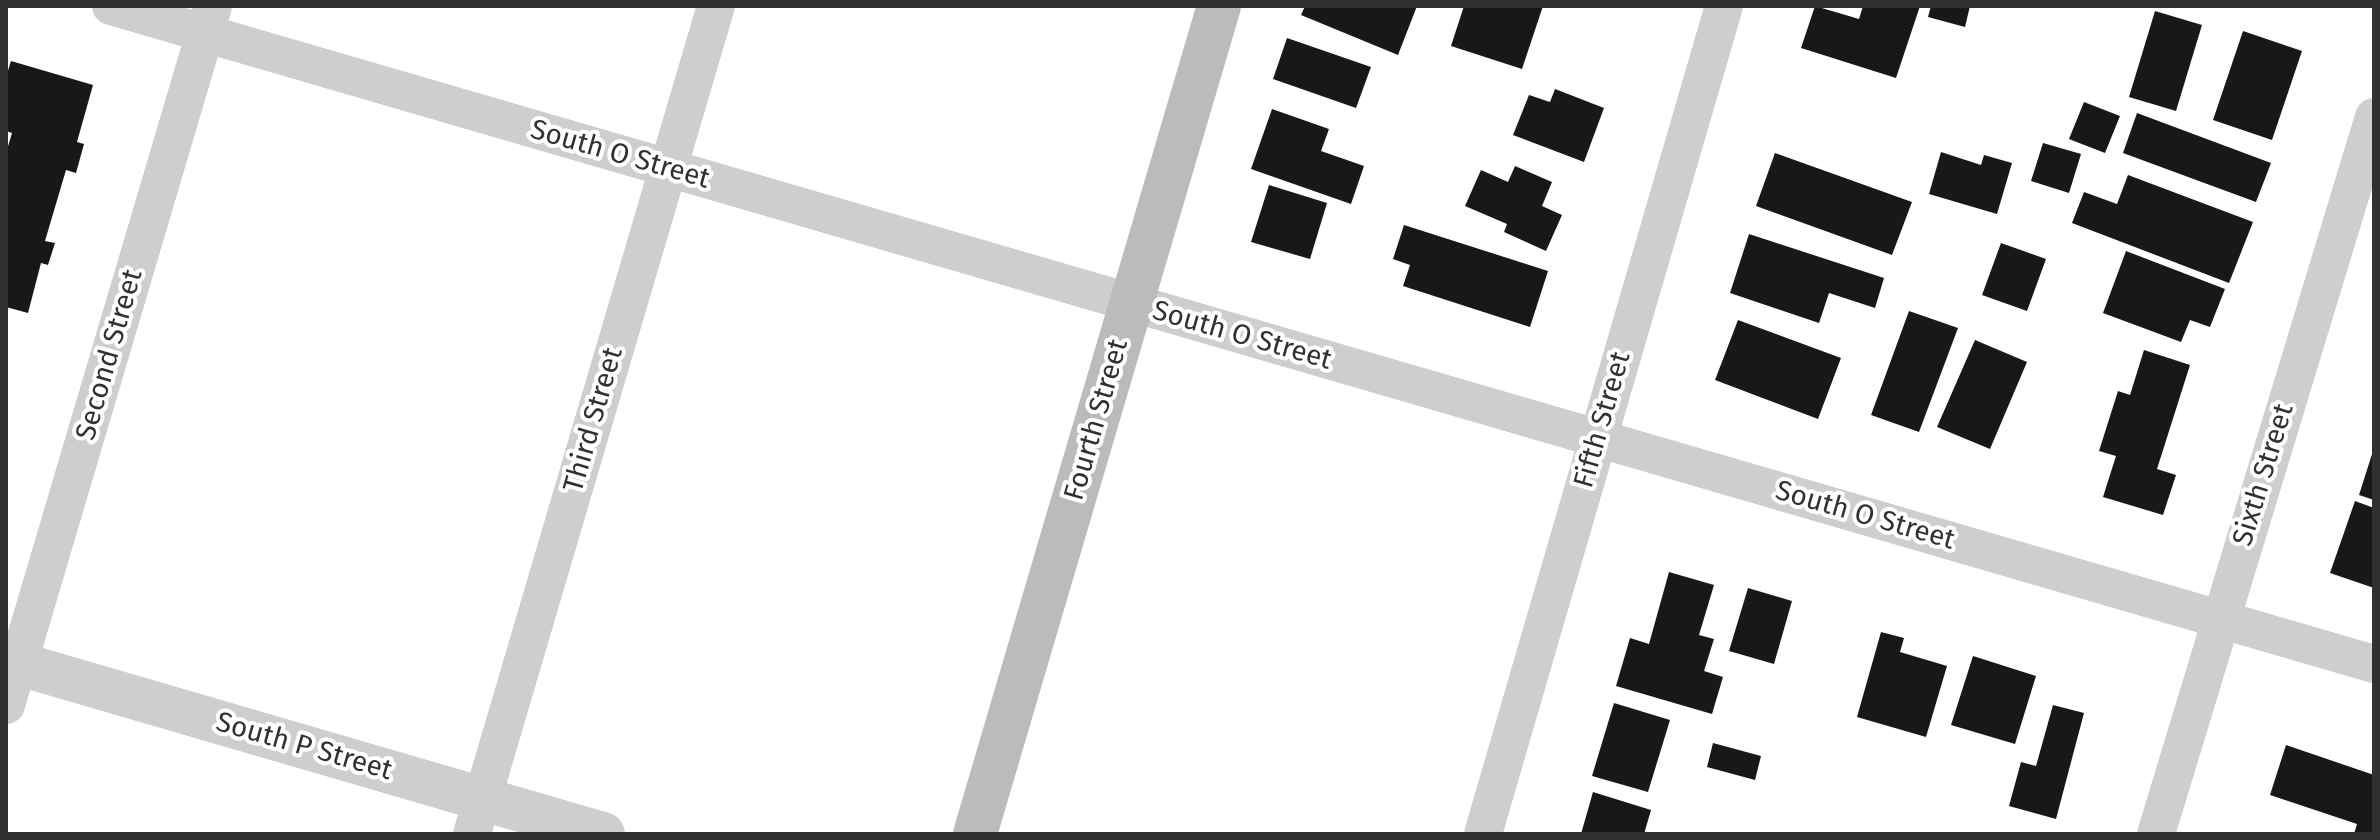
<!DOCTYPE html>
<style>
body{margin:0}
#map{position:relative;width:2380px;height:840px;overflow:hidden;background:#fff;font-family:"Fira Sans",sans-serif}
canvas{display:block}
.frame{position:absolute;inset:0;border:8px solid #313131;pointer-events:none}
</style>
<div id="map">
<canvas width="2380" height="840"></canvas>
<div class="frame"></div>
</div>
<script>
const ctx = document.querySelector('canvas').getContext('2d');
ctx.lineJoin = 'round';
function paint(path, color) { ctx.fillStyle = color; ctx.fill(path, 'evenodd'); }
const shape = rows => new Path2D(rows.map(r => 'M' + r).join(''));
function stroke(path, color, width, dash) { ctx.strokeStyle = color; ctx.lineWidth = width; ctx.lineCap = dash ? 'butt' : 'round'; ctx.setLineDash(dash || []); ctx.stroke(path); }
function drawText(font, color, halo, rows, align = 'center') {
  ctx.font = font + ' "Fira Sans",sans-serif'; ctx.lineWidth = 8; ctx.setLineDash([]); ctx.textBaseline = 'middle'; ctx.strokeStyle = halo; ctx.fillStyle = color; for (const [text, x, y, turn = 0] of rows) {
    ctx.save(); ctx.translate(x, y); ctx.rotate((+turn || 0) * Math.PI / 180); ctx.textAlign = isNaN(turn) ? turn : align; if (halo) ctx.strokeText(text, 0, 0); ctx.fillText(text, 0, 0); ctx.restore();
  }
}
paint(shape([
 [1305,6,1417,6,1398,55,1301,15],
 [1464,6,1543,6,1522,69,1451,46],
 [1815,6,1859,19,1863,6,1920,6,1896,78,1801,48],
 [1931,6,1970,6,1965,27,1928,17],
 [2155,11,2202,25,2176,111,2129,97],
 [2243,31,2302,51,2272,140,2213,120],
 [1287,38,1371,67,1356,108,1273,79],
 [11,61,93,85,77,142,84,144,76,173,66,170,45,241,55,243,48,265,41,263,28,313,6,307,6,153,12,133,6,131,6,77],
 [1555,89,1604,108,1584,162,1513,135,1529,95,1550,102],
 [2084,102,2120,116,2105,153,2069,139],
 [1272,109,1329,129,1321,151,1364,166,1351,204,1251,169],
 [2137,113,2271,163,2256,202,2123,153],
 [2043,143,2081,154,2069,193,2031,181],
 [1941,152,1981,165,1984,155,2012,163,1997,214,1929,194],
 [1775,153,1912,202,1892,255,1756,206],
 [1515,166,1552,182,1542,206,1562,215,1546,251,1504,232,1507,224,1465,206,1481,170,1508,182],
 [2128,175,2253,222,2229,283,2072,223,2084,192,2117,204],
 [1269,185,1327,203,1310,259,1251,242],
 [1404,225,1548,271,1530,327,1403,286,1410,265,1393,259],
 [1749,234,1884,278,1875,308,1829,293,1819,323,1730,293],
 [2001,243,2046,259,2027,311,1982,295],
 [2126,251,2225,289,2210,327,2190,320,2181,342,2103,313],
 [1909,311,1958,328,1919,432,1871,415],
 [1738,320,1841,358,1818,419,1715,380],
 [1975,340,2027,362,1990,449,1937,427],
 [2144,350,2190,365,2157,469,2176,475,2163,515,2103,497,2116,456,2099,451,2118,391,2130,395],
 [2373,451,2374,451,2374,500,2359,495],
 [2355,501,2374,508,2374,588,2330,573],
 [1669,572,1714,585,1699,635,1714,639,1704,671,1723,677,1712,714,1616,686,1630,638,1649,644],
 [1748,588,1792,601,1774,664,1729,651],
 [1881,632,1904,638,1900,652,1947,666,1926,737,1857,717],
 [1973,656,2036,676,2015,744,1951,725],
 [1614,703,1670,720,1648,792,1592,776],
 [2053,705,2084,713,2056,819,2009,806,2021,762,2036,766],
 [1713,743,1761,756,1755,780,1707,767],
 [2286,745,2374,775,2374,834,2354,834,2357,824,2270,795],
 [1593,792,1651,810,1644,834,1581,834]
]), '#181818');
stroke(shape([
 [111,6,2374,664],
 [6,705,213,6],
 [472,834,716,6],
 [1483,834,1724,6],
 [2156,834,2374,117]
]), '#cecece', 38);
stroke(shape([
 [6,660,603,834]
]), '#cecece', 44);
stroke(shape([
 [975,834,1219,6]
]), '#bbb', 44);
drawText('28px', '#313131', '#fff', [
 ["South O Street",620,155,16],
 ["South O Street",1242,336,16],
 ["Second Street",110,355,-74],
 ["Third Street",594,420,-74],
 ["Fourth Street",1097,420,-74],
 ["Fifth Street",1603,420,-74],
 ["Sixth Street",2264,475,-73],
 ["South O Street",1865,516,16],
 ["South P Street",304,747,16]
]);
</script>
